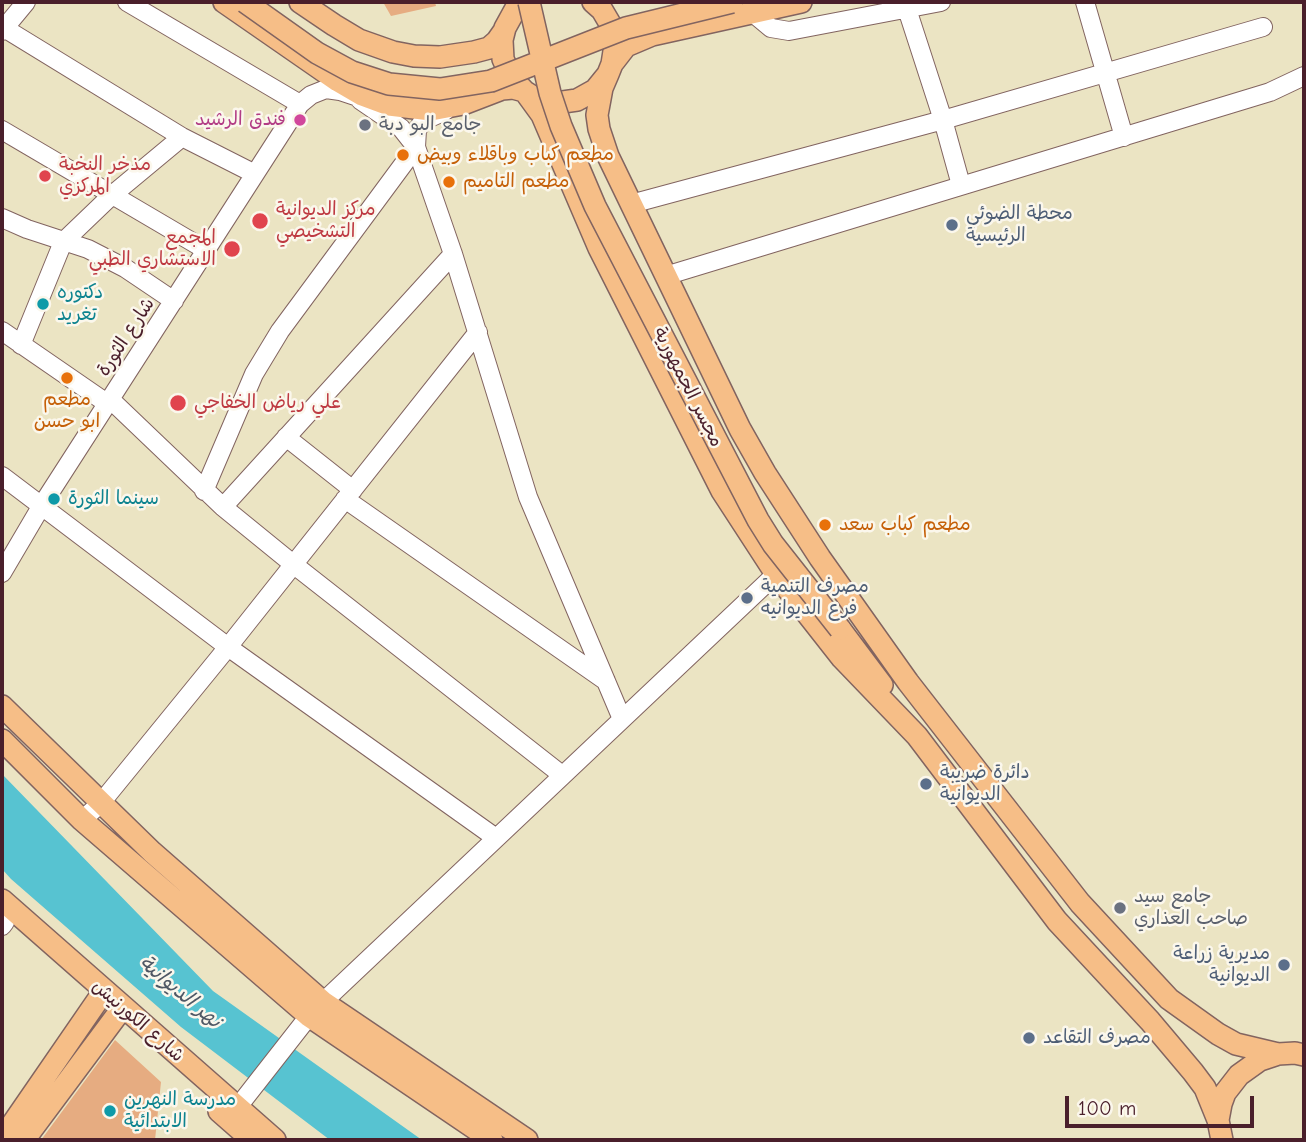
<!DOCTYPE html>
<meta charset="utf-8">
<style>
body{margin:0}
#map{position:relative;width:1306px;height:1142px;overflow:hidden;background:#ebe4c3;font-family:"Comic Neue",sans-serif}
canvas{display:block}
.frame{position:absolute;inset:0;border:4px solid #4a1f2b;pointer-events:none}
.scale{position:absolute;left:1065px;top:1096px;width:189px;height:32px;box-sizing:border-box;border:4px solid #4a1f2b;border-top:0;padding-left:9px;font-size:21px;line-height:24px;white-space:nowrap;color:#4a1f2b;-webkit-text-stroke:5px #fbf7ec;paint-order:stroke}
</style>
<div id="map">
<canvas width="1306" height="1142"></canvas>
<div class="frame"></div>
<div class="scale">100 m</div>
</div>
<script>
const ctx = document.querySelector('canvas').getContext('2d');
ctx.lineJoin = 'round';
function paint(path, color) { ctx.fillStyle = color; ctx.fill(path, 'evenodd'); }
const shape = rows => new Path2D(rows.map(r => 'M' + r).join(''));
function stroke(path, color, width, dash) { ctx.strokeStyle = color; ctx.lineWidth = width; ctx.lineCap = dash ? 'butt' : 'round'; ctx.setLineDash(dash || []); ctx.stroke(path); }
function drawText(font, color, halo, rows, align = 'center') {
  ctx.font = font + ' "Comic Neue","Playpen Sans Arabic",sans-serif'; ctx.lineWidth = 5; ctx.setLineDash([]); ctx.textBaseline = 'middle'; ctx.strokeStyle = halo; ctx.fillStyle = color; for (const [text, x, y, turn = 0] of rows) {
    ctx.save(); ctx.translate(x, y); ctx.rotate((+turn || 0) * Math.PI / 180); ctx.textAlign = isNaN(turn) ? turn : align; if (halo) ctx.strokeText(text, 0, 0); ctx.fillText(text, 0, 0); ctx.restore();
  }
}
paint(shape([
 [2,774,213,991,422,1140,330,1140,181,1027,11,879,2,869]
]), '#57c3d1');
paint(shape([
 [383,2,435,2,436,6,391,16],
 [115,1040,161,1082,155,1140,41,1140]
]), '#e6ac81');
const minor = shape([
 [127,2,300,104],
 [1085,2,1124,137],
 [907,9,943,120,961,185],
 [753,13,771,28,789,31,941,2],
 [4,28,182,137,255,174],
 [2,31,26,2],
 [360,100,401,128,416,147,453,254,528,497,622,719],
 [2,130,206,250],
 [631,204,943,120,1263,27],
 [2,218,27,229,88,249,125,268,174,301],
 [665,276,1270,92,1304,76],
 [2,331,108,404],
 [21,345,63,242,111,196,182,137],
 [111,400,223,507,293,564,562,775],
 [286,437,353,490],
 [2,476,228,647,496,838],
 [204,491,254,374,280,331,416,147,417,130,423,121,445,111],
 [345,499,606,681],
 [223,507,453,254],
 [2,573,42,505,300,104,311,95,326,89,340,91,355,96],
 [82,820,100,804,228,647,478,332],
 [2,926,5,922],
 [237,1108,309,1016,323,1002,776,574]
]);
const major = shape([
 [224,2,338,81,362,95,389,105,431,110,463,104,502,89,513,88,524,91],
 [300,2,334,25,359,40,393,52,414,56,440,57,474,52,489,48,497,41,504,31],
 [524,2,516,8,505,28,502,40,503,59,511,77,524,91,535,98,556,103,577,100,595,90,608,74,612,64,615,45,612,27,602,10,593,2],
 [612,64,626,46,652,35,801,2],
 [608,74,602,88,597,115,599,129,608,156,740,429,765,473,820,558,908,682,1080,903,1169,999,1218,1034,1236,1044,1278,1054],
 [526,93,542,115,599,248,722,491,776,574,842,658,917,736,1057,921,1150,1021,1193,1072,1205,1088,1218,1120],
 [840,629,882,685],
 [2,706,152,852,323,1002,527,1140],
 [2,740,82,820,309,1016,492,1140],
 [2,900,275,1140],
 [219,1111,252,1140],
 [2,1139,104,991],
 [24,1140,123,1007],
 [1222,1140,1218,1120,1221,1104,1225,1093,1239,1075,1260,1060,1278,1054,1295,1053,1304,1055]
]);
stroke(minor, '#826460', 20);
stroke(major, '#826460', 24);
stroke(minor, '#fff', 18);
stroke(major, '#f6be87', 21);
const majorBridge = shape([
 [245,2,317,53,352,72,389,84,440,89,491,81,626,28,732,2],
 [529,2,550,93,561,126,595,206,758,520,773,544,840,629]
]);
stroke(majorBridge, '#826460', 24, []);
stroke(majorBridge, '#f6be87', 21);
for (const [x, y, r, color] of [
 [300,120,7,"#d1479c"],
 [365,125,7,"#6b7280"],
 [403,155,7,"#e8710a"],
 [45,176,7,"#e0444e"],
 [449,182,7,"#e8710a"],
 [260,221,9,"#e0444e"],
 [952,225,7,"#5c6f8a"],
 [232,249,9,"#e0444e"],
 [43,304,7,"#0f9aa8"],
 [67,378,7,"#e8710a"],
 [178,403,9,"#e0444e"],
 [54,499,7,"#0f9aa8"],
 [825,525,7,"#e8710a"],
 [747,598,7,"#5c6f8a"],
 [926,784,7,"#5c6f8a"],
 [1120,908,7,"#6b7280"],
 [1284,965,7,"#5c6f8a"],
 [1029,1038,7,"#5c6f8a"],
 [110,1111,7,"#0f9aa8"]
]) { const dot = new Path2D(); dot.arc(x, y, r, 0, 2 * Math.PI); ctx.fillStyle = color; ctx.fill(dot); stroke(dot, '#fbf7ec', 2.5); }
drawText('19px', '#b23c85', '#fbf7ec', [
 ["فندق الرشيد",286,120]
], 'right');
drawText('19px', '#5b616d', '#fbf7ec', [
 ["جامع البو دبة",379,125],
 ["جامع سيد",1134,897],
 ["صاحب العذاري",1134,919]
], 'left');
drawText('19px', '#c56008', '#fbf7ec', [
 ["مطعم كباب وباقلاء وبيض",417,155],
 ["مطعم التاميم",463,182],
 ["مطعم",67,400,"center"],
 ["ابو حسن",67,422,"center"],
 ["مطعم كباب سعد",839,525]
], 'left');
drawText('19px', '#be3a42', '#fbf7ec', [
 ["مذخر النخبة",59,165],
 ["المركزي",59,187],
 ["مركز الديوانية",276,210],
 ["التشخيصي",276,232],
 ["المجمع",216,238,"right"],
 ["الاستشاري الطبي",216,260,"right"],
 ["علي رياض الخفاجي",194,403]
], 'left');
drawText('19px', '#4e5e75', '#fbf7ec', [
 ["محطة الضوئي",966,214],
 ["الرئيسية",966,236],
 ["مصرف التنمية",761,587],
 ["فرع الديوانيه",761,609],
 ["دائرة ضريبة",940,773],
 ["الديوانية",940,795],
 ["مديرية زراعة",1270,954,"right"],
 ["الديوانية",1270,976,"right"],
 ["مصرف التقاعد",1043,1038]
], 'left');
drawText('19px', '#0d838f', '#fbf7ec', [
 ["دكتوره",57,293],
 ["تغريد",57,315],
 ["سينما الثورة",68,499],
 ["مدرسة النهرين",124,1100],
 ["الابتدائية",124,1122]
], 'left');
drawText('19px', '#4a1f2b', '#fbf7ec', [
 ["شارع الثورة",126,337,-57],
 ["مجسر الجمهورية",688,387,63],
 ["شارع الكورنيش",138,1021,41]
]);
drawText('italic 21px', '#4f5865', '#fbf7ec', [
 ["نهر الديوانية",180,992,40]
]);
</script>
